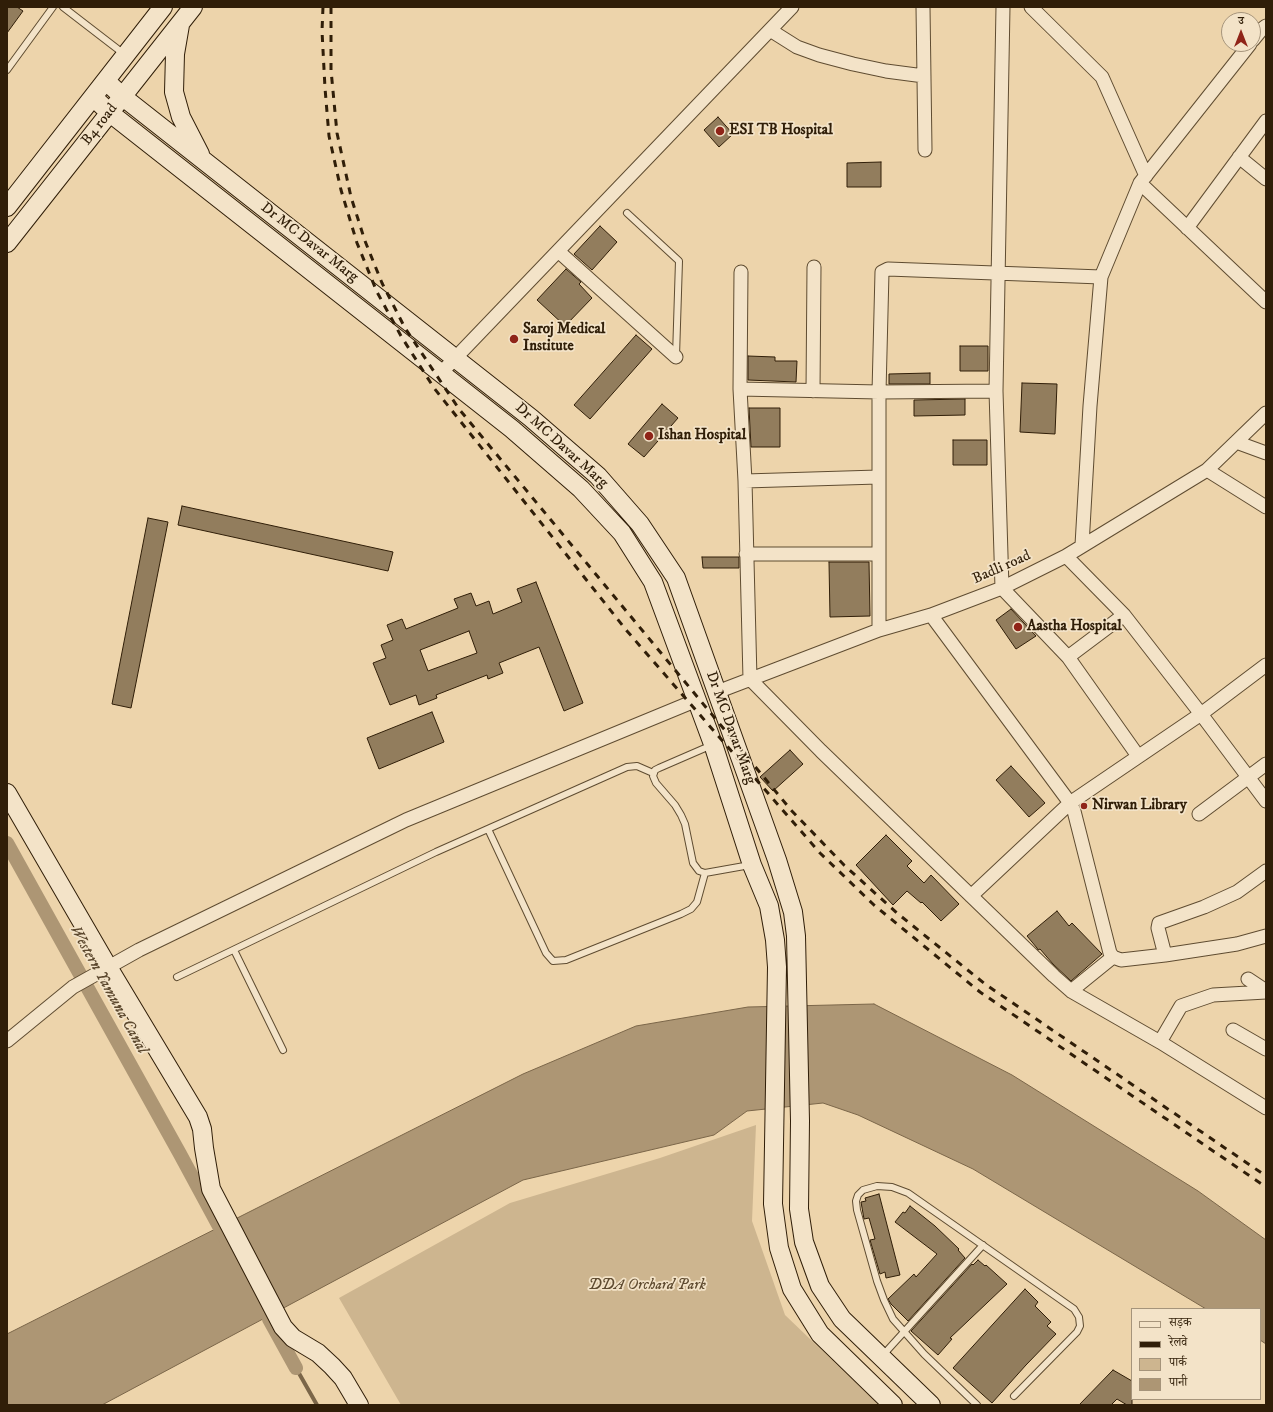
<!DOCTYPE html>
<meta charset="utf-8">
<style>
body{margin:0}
#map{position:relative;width:1273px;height:1412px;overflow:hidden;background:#edd4ab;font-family:"IM FELL DW Pica","Noto Serif Devanagari",serif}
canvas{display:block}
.frame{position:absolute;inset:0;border:8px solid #301e08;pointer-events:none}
.legend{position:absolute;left:1131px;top:1308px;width:130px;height:92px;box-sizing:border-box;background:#f3e3c8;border:1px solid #a5947b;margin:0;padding:5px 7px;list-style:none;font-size:12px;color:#301e08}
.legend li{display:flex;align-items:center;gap:8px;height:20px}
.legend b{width:20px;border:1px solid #a5947b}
.north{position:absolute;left:1221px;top:12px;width:40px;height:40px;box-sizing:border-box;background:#f3e3c8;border:1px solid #a5947b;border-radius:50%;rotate:0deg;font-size:11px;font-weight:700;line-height:16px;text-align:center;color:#301e08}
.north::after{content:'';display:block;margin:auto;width:14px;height:18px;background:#8f2418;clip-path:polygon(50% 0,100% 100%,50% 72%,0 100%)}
</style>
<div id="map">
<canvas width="1273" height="1412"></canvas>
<div class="frame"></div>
<ul class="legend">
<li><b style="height:5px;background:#f3e3c8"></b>सड़क</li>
<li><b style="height:5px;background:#301e08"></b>रेलवे</li>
<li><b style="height:11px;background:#cdb58f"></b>पार्क</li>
<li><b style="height:11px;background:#ad9674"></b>पानी</li>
</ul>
<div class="north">उ</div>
</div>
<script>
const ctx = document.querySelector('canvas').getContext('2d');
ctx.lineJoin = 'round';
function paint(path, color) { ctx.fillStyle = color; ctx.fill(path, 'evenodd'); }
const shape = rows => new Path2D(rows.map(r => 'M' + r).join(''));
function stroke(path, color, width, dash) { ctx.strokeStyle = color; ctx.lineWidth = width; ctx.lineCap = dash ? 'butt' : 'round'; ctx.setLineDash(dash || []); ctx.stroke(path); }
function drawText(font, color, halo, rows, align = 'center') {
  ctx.font = font + ' "IM FELL DW Pica",serif'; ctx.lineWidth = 3.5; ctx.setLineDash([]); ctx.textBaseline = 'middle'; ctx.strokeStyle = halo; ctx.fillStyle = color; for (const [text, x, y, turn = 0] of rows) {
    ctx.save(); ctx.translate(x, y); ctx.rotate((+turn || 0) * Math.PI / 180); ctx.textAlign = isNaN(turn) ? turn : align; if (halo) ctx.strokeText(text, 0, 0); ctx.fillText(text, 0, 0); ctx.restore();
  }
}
paint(shape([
 [756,1125,752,1221,785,1315,879,1405,401,1405,339,1298,510,1203,660,1158]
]), '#cdb58f');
const water = shape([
 [874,1004,1012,1075,1198,1191,1266,1240,1266,1344,1260,1340,1260,1309,1206,1309,973,1169,858,1115,823,1103,747,1111,714,1135,523,1180,102,1405,7,1405,7,1334,523,1074,636,1026,748,1007,874,1004]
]);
paint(water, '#ad9674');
stroke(water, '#7b6649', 1);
stroke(shape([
 [296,1368,317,1405]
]), '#7b6649', 4);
stroke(shape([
 [7,843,180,1154,228,1243],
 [269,1319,296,1368]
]), '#ad9674', 14);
const building = shape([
 [7,7,17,7,23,11,7,33,7,7],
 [718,117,733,134,719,147,704,130,718,117],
 [881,162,881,187,847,187,847,163,881,162],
 [600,226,617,242,592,270,574,254,600,226],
 [566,269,581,282,579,284,592,298,565,326,537,300,566,269],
 [636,335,652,349,590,419,574,405,636,335],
 [960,346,988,346,988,371,960,371,960,346],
 [748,356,775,357,775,361,797,361,796,382,748,380,748,356],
 [930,373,930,384,889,384,889,374,930,373],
 [1022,383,1057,384,1055,434,1020,432,1022,383],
 [965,399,965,415,914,416,914,400,965,399],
 [662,404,678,418,644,457,628,444,662,404],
 [749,408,780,408,780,447,751,447,749,408],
 [953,440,987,440,987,465,953,465,953,440],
 [182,506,393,552,388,571,178,525,182,506],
 [148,518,168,522,131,708,112,704,148,518],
 [702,557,739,557,739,568,703,568,702,557],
 [829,562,869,562,870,616,830,617,829,562],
 [536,582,583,703,564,711,539,647,499,663,503,673,488,679,487,675,436,695,437,698,419,705,416,695,390,705,373,663,386,658,381,645,393,640,387,625,402,619,406,629,458,608,454,599,471,593,476,606,489,601,493,614,522,602,517,589,536,582],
 [469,631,477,653,428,671,420,650,469,631],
 [1011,609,1036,636,1016,649,996,620,1011,609],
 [432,712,444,742,379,769,367,738,432,712],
 [790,750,803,764,773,791,760,777,790,750],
 [1011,766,1045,803,1029,817,996,780,1011,766],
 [886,835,912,861,907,866,924,883,931,875,959,904,941,921,922,902,921,903,907,891,893,905,856,865,886,835],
 [1057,911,1069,926,1072,923,1102,954,1071,981,1053,964,1040,949,1038,950,1037,948,1027,936,1057,911],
 [879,1194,900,1275,886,1278,885,1272,880,1274,870,1240,875,1239,869,1218,864,1219,861,1202,866,1201,865,1198,879,1194],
 [910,1206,935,1226,959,1249,958,1250,965,1258,908,1321,891,1304,888,1299,914,1274,916,1277,937,1254,895,1222,903,1212,905,1213,910,1206],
 [978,1260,985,1266,986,1265,1007,1284,950,1338,952,1339,938,1355,911,1331,972,1264,973,1265,978,1260],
 [1025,1289,1038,1302,1035,1306,1051,1322,1047,1326,1056,1334,1026,1365,992,1403,953,1368,1025,1289],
 [1113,1370,1132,1381,1132,1405,1127,1405,1117,1399,1111,1405,1079,1405,1113,1370]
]);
paint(building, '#927d5d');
stroke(building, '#301e08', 1);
const lane = shape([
 [63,7,124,54],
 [7,70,53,7],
 [627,213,679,261,676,356],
 [712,745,659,768,655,770,653,776,656,783,675,805,681,815,685,824,693,863,699,871,705,873,750,865],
 [488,829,546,953,553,961,566,960,681,914,691,909,697,902,705,873],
 [234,950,283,1050],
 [177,977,436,852,627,767,637,766,653,773],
 [883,1355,983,1245],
 [977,1405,924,1354,893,1319,884,1300,877,1281,857,1210,856,1201,858,1195,863,1190,877,1186,892,1187,908,1193,1074,1309,1079,1317,1080,1326,1077,1332,1014,1396]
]);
const street = shape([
 [923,7,925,150],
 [1003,7,996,391,1002,588,1068,657,1138,756],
 [1031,7,1102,77,1146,176],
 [770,30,797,47,819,55,853,64,886,71,924,76],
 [1253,40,1262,29,1266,26],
 [1239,157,1266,179],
 [1140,183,1266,302],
 [1187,228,1266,121],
 [558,251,676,357],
 [741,272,740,389,745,481,750,679,821,751,1054,976,1071,991,1160,1042,1266,1108],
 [441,373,792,7],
 [740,389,879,392,996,391],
 [813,391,814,267],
 [1236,442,1266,453],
 [1207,470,1266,507],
 [745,481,878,477],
 [1082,545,1090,406,1101,277,1140,183,1250,44],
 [746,554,878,554],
 [1066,556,1124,615,1201,714,1266,801],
 [931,615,1070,803,1074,811,1110,953,1113,957,1121,960,1165,955,1237,944,1266,936],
 [879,630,879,392,882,272,888,269,1101,277],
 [1068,657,1124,615],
 [717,692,879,630,931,615,1002,588,1066,556,1207,470,1266,413],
 [1199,814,1266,764],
 [971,896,1070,803,1201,714,1266,665],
 [1165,955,1158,928,1159,923,1204,907,1237,892,1266,871],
 [1248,979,1266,991],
 [1071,991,1113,957],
 [1233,1030,1266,1049],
 [7,1041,73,987,139,950,406,820,697,700],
 [1160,1042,1181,1006,1213,995,1266,992]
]);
const secondary = shape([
 [180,25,175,54,174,92,181,117,200,154],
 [106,81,123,97,531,418,598,476,640,524,676,578,777,860,793,912,796,936,800,1121,799,1209,804,1242,820,1286,842,1319,931,1405],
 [93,97,110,113,512,429,581,489,622,533,653,582,713,744,752,865,769,906,775,940,777,967,773,1204,779,1248,792,1289,820,1334,893,1405],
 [7,207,163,7],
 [7,243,193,7],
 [7,793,108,967,198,1117,202,1129,204,1148,211,1189,283,1327,293,1338,318,1353,332,1366,343,1378,359,1405]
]);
stroke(lane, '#5f4c31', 8);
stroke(street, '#5f4c31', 15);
stroke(secondary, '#301e08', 20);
stroke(lane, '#f3e3c8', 6);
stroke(street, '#f3e3c8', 13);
stroke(secondary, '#f3e3c8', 18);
stroke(shape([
 [323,7,322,31,325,88,329,136,341,190,357,243,377,292,401,336,434,388,627,631,820,853,874,905,980,992,1266,1187],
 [331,7,331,70,337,133,351,197,365,241,382,283,405,328,459,409,791,810,844,865,897,913,985,984,1266,1176]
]), '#301e08', 3, [7, 7]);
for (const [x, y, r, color] of [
 [720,131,5,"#8f2418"],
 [514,339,5,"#8f2418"],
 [649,436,5,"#8f2418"],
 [1018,627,5,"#8f2418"],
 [1084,806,4,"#8f2418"]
]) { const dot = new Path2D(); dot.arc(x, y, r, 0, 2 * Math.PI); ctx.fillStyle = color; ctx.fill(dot); stroke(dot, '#f3e3c8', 1.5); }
drawText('15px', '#301e08', '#f3e3c8', [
 ["B4 road",100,125,-52],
 ["Dr MC Davar Marg",309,243,38],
 ["Dr MC Davar Marg",561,446,42],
 ["Badli road",1002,568,-24],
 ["Dr MC Davar Marg",730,728,70]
]);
drawText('bold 15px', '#301e08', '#f3e3c8', [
 ["ESI TB Hospital",729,131],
 ["Saroj Medical",523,330],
 ["Institute",523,347],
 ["Ishan Hospital",658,436],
 ["Aastha Hospital",1027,627],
 ["Nirwan Library",1092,806]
], 'left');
drawText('italic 15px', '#5f4b30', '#f3e3c8', [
 ["DDA Orchard Park",647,1286]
]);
drawText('italic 16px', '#5c482e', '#f3e3c8', [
 ["Western Yamuna Canal",108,990,61]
]);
</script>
